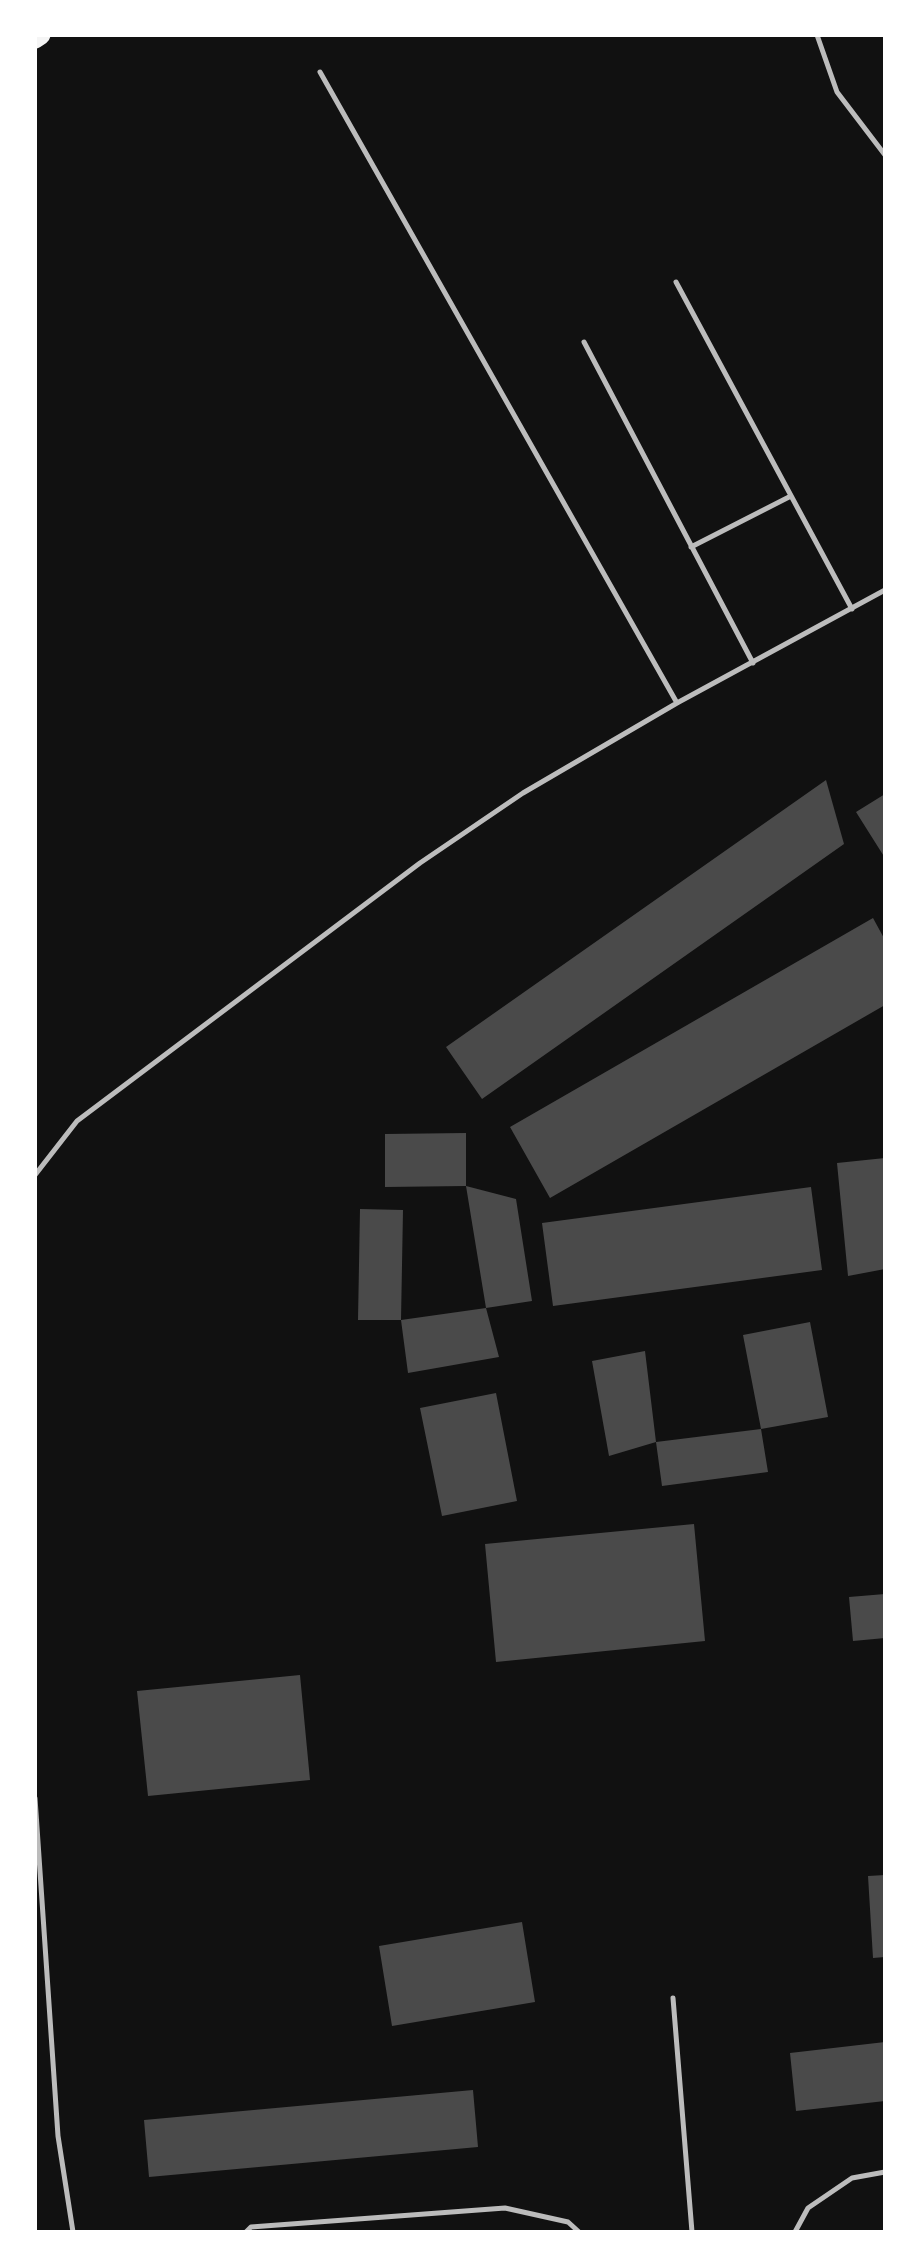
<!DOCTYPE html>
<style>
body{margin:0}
#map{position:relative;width:920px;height:2267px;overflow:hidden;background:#111;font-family:Montserrat,sans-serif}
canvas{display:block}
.frame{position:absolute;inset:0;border:37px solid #fff;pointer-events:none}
</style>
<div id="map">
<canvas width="920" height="2267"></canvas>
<div class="frame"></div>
</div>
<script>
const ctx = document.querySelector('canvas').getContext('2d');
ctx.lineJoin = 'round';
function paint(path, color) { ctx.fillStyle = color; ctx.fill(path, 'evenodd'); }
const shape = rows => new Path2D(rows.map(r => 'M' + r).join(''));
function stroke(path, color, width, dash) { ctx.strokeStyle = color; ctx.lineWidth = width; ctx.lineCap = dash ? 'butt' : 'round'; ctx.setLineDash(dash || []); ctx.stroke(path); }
paint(shape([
 [826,780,844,844,482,1099,446,1047],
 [885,794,885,858,856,812],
 [873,918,885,940,885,1005,550,1198,510,1127],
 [466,1133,466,1186,516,1199,532,1301,486,1308,466,1186,385,1187,385,1134],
 [885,1158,885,1269,848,1276,837,1163],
 [811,1187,822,1270,553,1306,542,1223],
 [360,1209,403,1210,401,1320,358,1320],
 [486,1308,499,1357,408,1373,401,1320],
 [810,1322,828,1417,761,1429,743,1335],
 [645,1351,656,1442,609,1456,592,1361],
 [496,1393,517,1501,442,1516,420,1408],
 [761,1429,768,1472,662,1486,656,1442],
 [694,1524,705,1641,496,1662,485,1544],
 [885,1594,885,1638,853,1641,849,1597],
 [300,1675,310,1780,148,1796,137,1691],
 [885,1875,885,1957,873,1958,868,1876],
 [522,1922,535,2002,392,2026,379,1946],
 [885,2042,885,2101,796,2111,790,2053],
 [473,2090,478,2147,149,2177,144,2120]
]), '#4a4a4a');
stroke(shape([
 [817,35,837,92,885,155],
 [320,72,677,703],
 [676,282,852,609],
 [584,342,753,663],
 [691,547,789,497],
 [35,1175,77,1121,420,863,523,793,677,703,885,590],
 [35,1798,58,2136,73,2232],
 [673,1998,692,2232],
 [246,2232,251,2227,505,2208,568,2222,579,2232],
 [795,2232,808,2208,852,2178,885,2172]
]), '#bcbcbc', 5);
stroke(shape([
 [35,39,41,35]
]), '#f5f5f5', 19);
</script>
